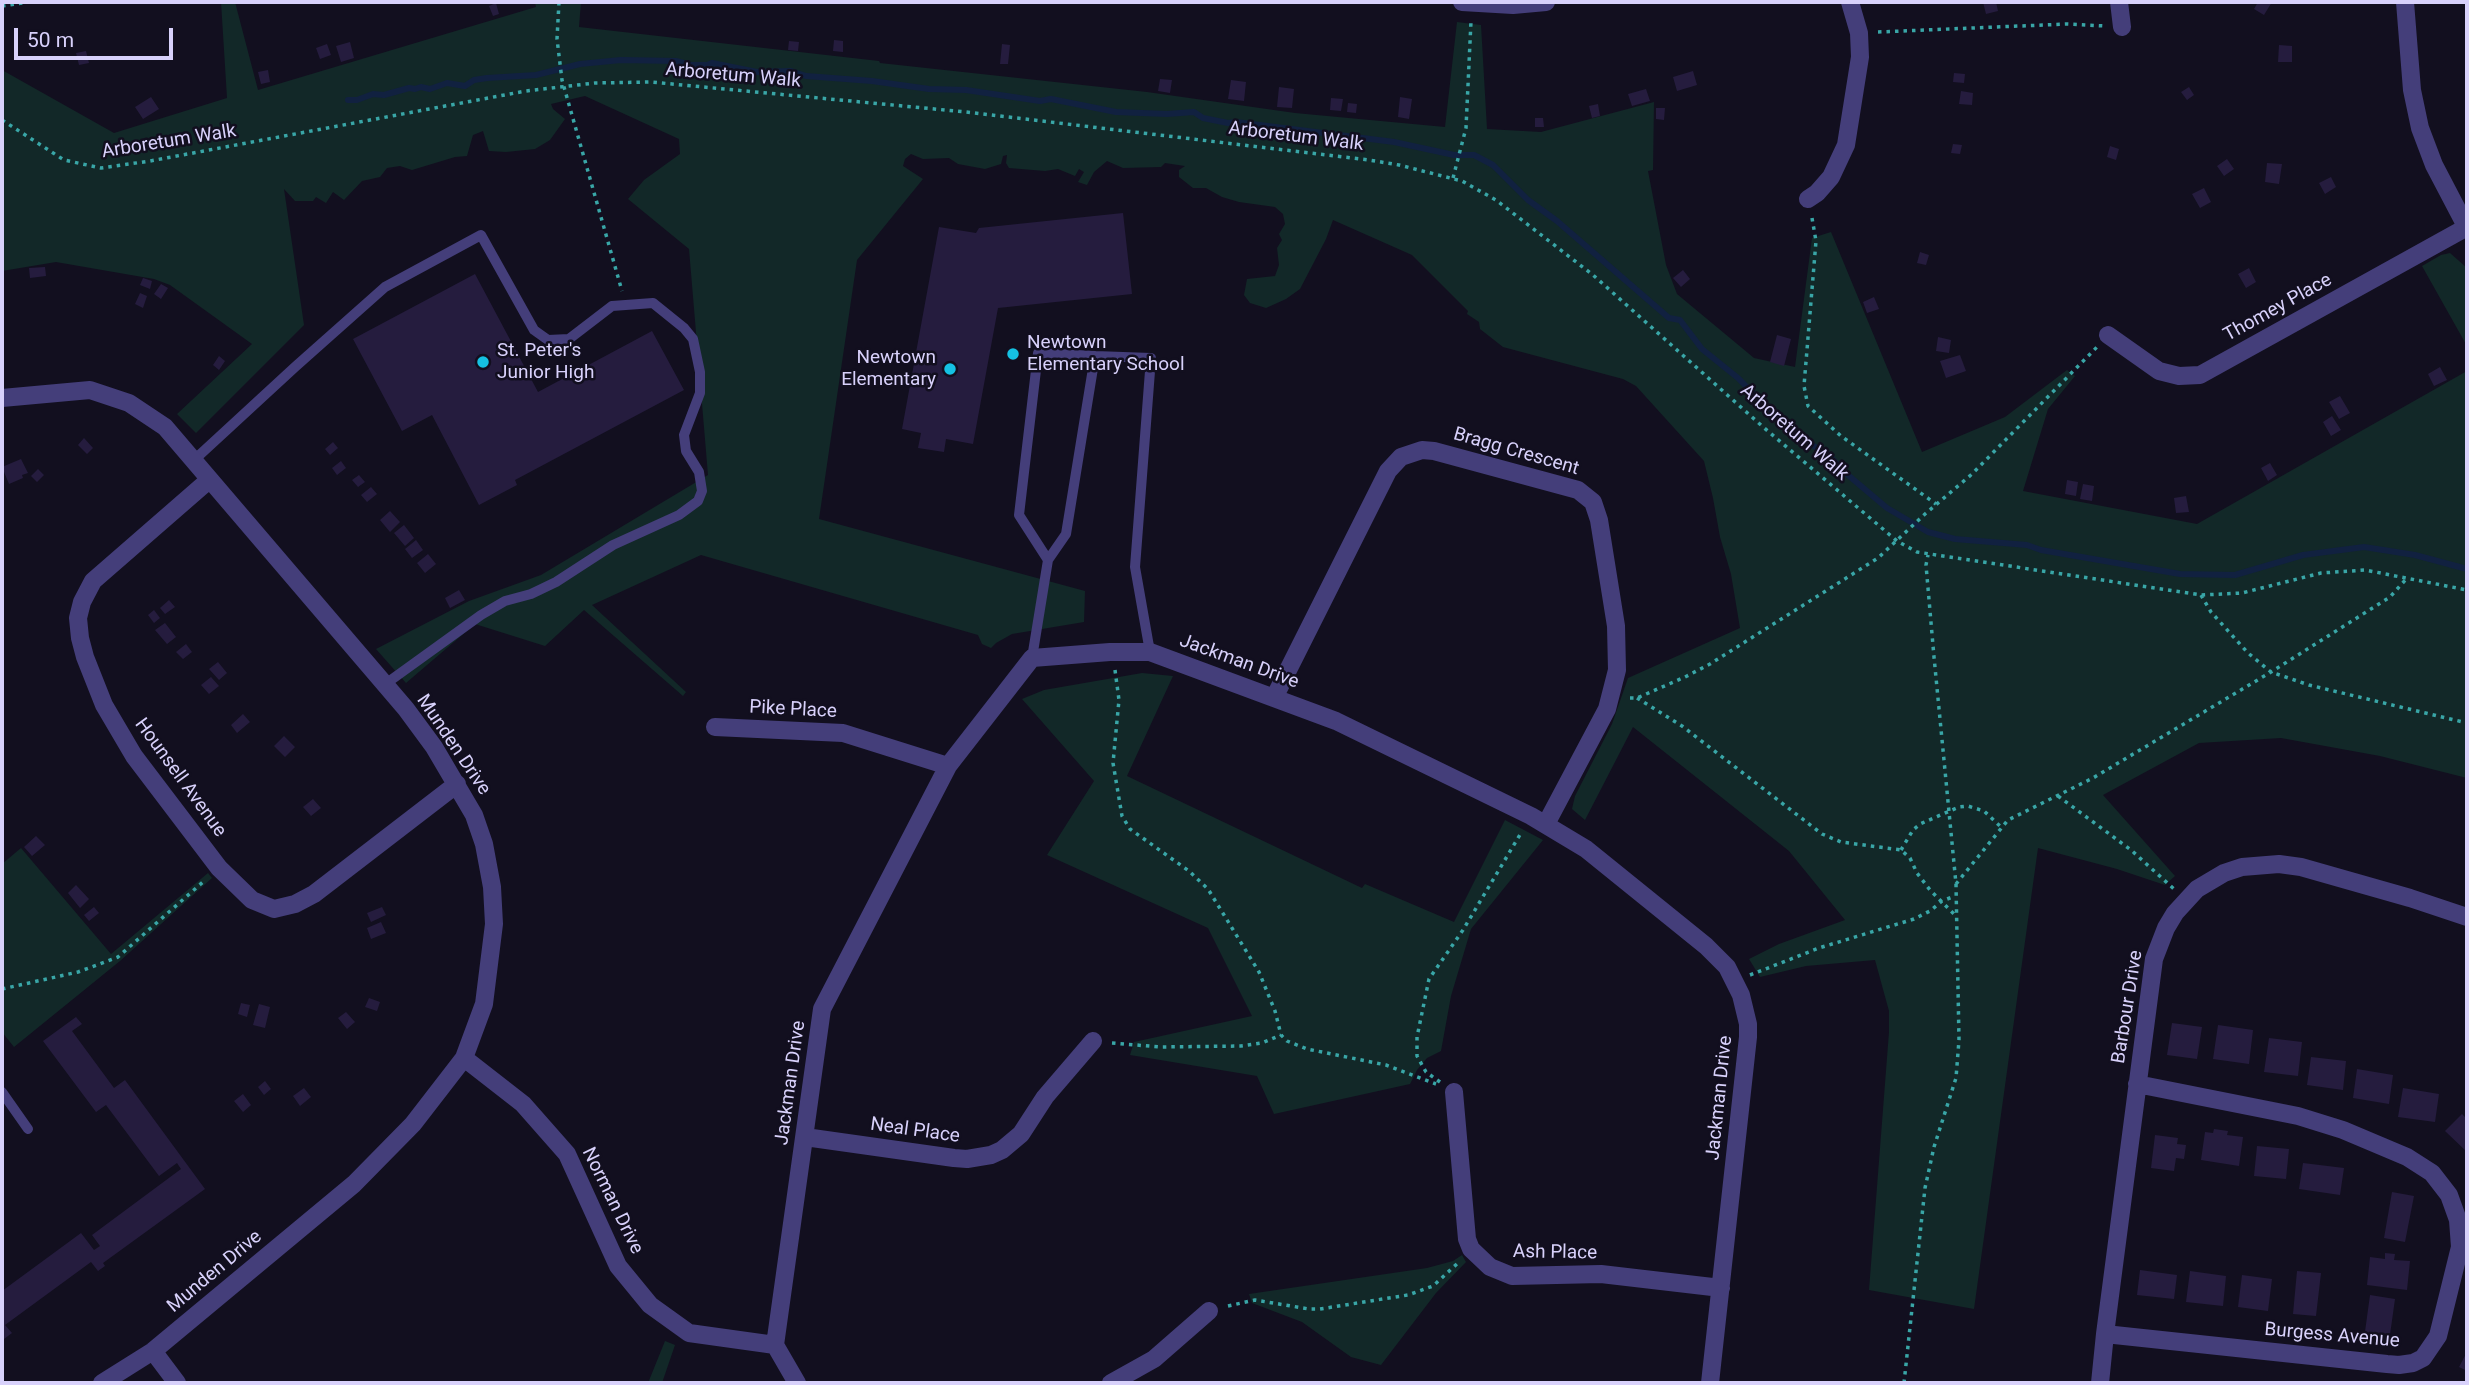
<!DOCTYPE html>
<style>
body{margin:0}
#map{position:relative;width:2469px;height:1385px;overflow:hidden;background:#120f1f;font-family:Roboto,sans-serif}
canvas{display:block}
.frame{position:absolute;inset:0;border:4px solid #d8d1fb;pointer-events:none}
.scale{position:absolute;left:14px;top:28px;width:159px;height:32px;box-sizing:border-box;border:4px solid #d8d1fb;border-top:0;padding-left:9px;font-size:21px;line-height:24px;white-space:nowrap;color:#d8d1fb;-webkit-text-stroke:5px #120f1f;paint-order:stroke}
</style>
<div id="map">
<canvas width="2469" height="1385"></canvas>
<div class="frame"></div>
<div class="scale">50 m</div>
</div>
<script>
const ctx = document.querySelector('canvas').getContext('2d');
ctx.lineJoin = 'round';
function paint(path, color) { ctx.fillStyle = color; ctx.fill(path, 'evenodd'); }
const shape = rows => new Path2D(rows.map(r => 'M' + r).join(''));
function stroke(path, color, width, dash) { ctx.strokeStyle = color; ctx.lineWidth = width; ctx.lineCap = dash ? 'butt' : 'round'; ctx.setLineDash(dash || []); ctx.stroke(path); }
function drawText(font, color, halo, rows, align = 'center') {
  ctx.font = font + ' Roboto,sans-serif'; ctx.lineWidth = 5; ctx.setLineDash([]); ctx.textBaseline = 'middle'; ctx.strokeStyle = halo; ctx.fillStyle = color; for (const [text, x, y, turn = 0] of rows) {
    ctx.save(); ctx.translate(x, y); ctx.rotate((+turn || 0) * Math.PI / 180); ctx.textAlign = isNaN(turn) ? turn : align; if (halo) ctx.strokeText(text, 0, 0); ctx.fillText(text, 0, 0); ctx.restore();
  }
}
paint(shape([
 [221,2,235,2,258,90,536,7,535,2,581,2,579,27,879,61,880,63,1147,92,1295,113,1445,127,1457,22,1481,25,1487,129,1541,132,1654,102,1653,170,1648,171,1666,265,1677,294,1754,358,1795,367,1812,238,1831,232,1922,452,2005,417,2067,370,2075,376,2048,409,2023,491,2197,524,2467,371,2467,778,2380,756,2281,738,2199,743,2103,795,2175,876,2165,885,2117,869,2038,848,1974,1309,1869,1290,1889,1032,1889,1011,1875,960,1806,966,1760,977,1749,959,1779,944,1845,920,1789,851,1633,727,1585,820,1572,809,1575,796,1612,724,1628,678,1740,628,1731,574,1720,537,1713,498,1704,461,1636,386,1623,379,1503,347,1480,329,1479,322,1467,314,1468,311,1412,255,1333,220,1326,239,1300,289,1286,299,1266,308,1250,303,1244,295,1247,279,1275,276,1279,265,1277,248,1282,240,1279,234,1285,224,1283,214,1275,207,1239,202,1222,197,1206,188,1193,188,1179,177,1179,170,1185,166,1165,163,1161,167,1123,168,1107,161,1094,172,1087,185,1078,182,1084,172,1079,169,1075,176,1058,169,1045,171,1009,168,1006,163,1007,155,1003,156,1001,164,985,169,958,164,949,158,923,159,911,154,905,159,903,166,923,179,857,260,819,519,1085,591,1084,622,1012,634,996,643,991,648,982,644,978,635,701,555,592,605,686,692,683,696,584,610,545,646,475,624,406,683,376,649,469,601,541,575,708,475,689,249,628,199,644,180,680,154,679,139,585,96,551,104,553,109,565,119,550,140,535,149,506,152,489,151,483,131,473,135,467,156,455,157,412,170,400,166,387,168,380,177,362,181,344,200,333,192,326,203,316,197,313,201,295,201,284,189,304,325,196,433,177,414,252,344,170,285,154,279,56,262,2,271,2,70,114,133,227,98],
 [2450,253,2467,268,2467,346,2422,266,2441,255],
 [1142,673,1173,676,1127,776,1362,888,1365,884,1454,922,1505,820,1543,840,1471,929,1451,996,1441,1051,1427,1058,1417,1070,1410,1084,1274,1114,1257,1076,1130,1055,1134,1042,1252,1016,1208,928,1047,855,1094,781,1022,699,1044,690],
 [21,848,111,954,208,873,212,878,120,961,14,1047,2,1032,2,864],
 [1462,1255,1466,1262,1436,1293,1381,1365,1351,1357,1302,1322,1252,1303,1249,1294,1427,1268,1453,1261],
 [665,1341,675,1345,662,1383,648,1383]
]), '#122828');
stroke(shape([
 [348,100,357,100,373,94,384,95,409,88,415,89,421,87,430,89,447,83,465,86,474,80,487,78,536,75,580,64,621,60,676,61,691,65,707,65,712,63,757,72,791,71,806,76,872,81,929,89,966,90,1040,101,1051,99,1116,112,1167,114,1194,112,1203,118,1228,123,1236,122,1394,142,1454,155,1474,155,1493,165,1528,200,1557,221,1669,318,1680,320,1702,349,1738,378,1786,427,1803,440,1828,454,1842,470,1887,508,1928,532,1955,539,2027,545,2041,550,2180,574,2235,575,2303,555,2364,547,2415,555,2467,569]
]), '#112140', 6);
paint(shape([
 [1983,2,1996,2,1998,11,1986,14],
 [2258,2,2272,2,2264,15,2254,9],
 [496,3,499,14,493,16,489,6],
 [834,40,843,41,843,52,833,51],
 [789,41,799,42,798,51,788,50],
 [350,42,354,58,341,62,336,46],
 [327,44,331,55,320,59,316,48],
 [1002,44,1010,45,1008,64,1000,64],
 [2279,45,2292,46,2292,62,2278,62],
 [86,51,89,63,79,65,76,53],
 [268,70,270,82,261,84,258,72],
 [1693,71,1697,85,1677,91,1673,77],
 [1954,73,1965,74,1964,83,1953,82],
 [1160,79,1172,80,1170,93,1158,91],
 [1231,80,1246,82,1244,101,1228,99],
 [1279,87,1294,89,1292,108,1277,107],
 [2189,87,2194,95,2187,100,2181,92],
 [1646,89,1650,101,1632,106,1628,94],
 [1961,91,1973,93,1972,105,1959,104],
 [151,97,159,109,143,119,135,107],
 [1400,97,1412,99,1409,119,1398,117],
 [1331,98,1343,99,1341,111,1330,110],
 [1348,103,1357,104,1356,113,1347,112],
 [1598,104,1600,116,1592,118,1589,106],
 [1656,108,1665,108,1664,120,1656,119],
 [1535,118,1543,118,1544,127,1535,127],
 [1953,144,1962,145,1960,154,1951,153],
 [2110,146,2119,149,2116,160,2107,157],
 [2227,159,2234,169,2224,176,2217,166],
 [2267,163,2282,164,2279,184,2265,182],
 [2331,177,2336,187,2325,194,2319,183],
 [2204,188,2211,202,2200,208,2192,194],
 [1123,213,1132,294,998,308,973,444,946,439,944,452,918,448,921,433,902,429,939,227,976,233,979,228],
 [1920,252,1929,255,1926,265,1917,263],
 [45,267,46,276,30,278,29,268],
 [2249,268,2256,282,2246,288,2238,274],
 [1683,270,1690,279,1681,287,1673,278],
 [475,274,538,392,652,331,684,390,515,480,517,485,479,505,432,415,402,431,353,339],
 [143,278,152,281,150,289,140,285],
 [161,284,168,288,161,299,154,294],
 [140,293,147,296,143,308,135,304],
 [1874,297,1879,309,1867,313,1863,302],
 [1777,335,1791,339,1784,366,1770,362],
 [1938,337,1951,340,1949,353,1936,351],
 [1960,355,1966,371,1946,378,1940,361],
 [219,356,225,361,219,370,213,365],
 [2440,367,2447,380,2434,386,2428,374],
 [2340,396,2350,413,2339,419,2329,402],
 [2332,416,2341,430,2331,436,2323,422],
 [84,438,93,448,87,454,78,445],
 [333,442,338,448,330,455,325,449],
 [21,459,28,473,22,475,23,478,9,484,2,467],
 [341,461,346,468,337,475,332,468],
 [2270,463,2277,475,2268,481,2261,468],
 [38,469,44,475,37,482,31,476],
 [359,475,365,482,358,487,352,480],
 [2067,480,2078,482,2076,496,2065,494],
 [2083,484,2094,486,2092,501,2080,499],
 [371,487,377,494,367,502,361,495],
 [2186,496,2189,512,2176,513,2174,498],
 [390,511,400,522,390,532,380,520],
 [404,525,414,538,405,546,394,533],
 [416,540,423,550,412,558,405,549],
 [428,554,436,564,425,573,417,563],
 [459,590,465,600,450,608,445,598],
 [169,600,175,607,165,614,160,608],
 [154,610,160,618,154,623,148,615],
 [165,623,176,637,167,644,155,630],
 [186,644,192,652,183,659,176,652],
 [218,662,227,673,219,680,209,669],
 [211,677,219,686,209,694,201,685],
 [243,714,250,722,237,733,231,725],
 [284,736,295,747,285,757,274,746],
 [313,799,321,808,311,816,303,807],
 [36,836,45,845,32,856,24,847],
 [76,885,89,899,80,908,68,893],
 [94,907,99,913,89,921,84,915],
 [382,907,386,915,371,922,367,913],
 [381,922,386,933,371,939,367,928],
 [369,998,380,1002,377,1011,365,1007],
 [241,1003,250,1005,247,1017,238,1014],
 [259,1004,270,1007,265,1028,253,1025],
 [346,1012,355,1022,347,1029,338,1018],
 [76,1017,82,1024,72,1031,114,1088,125,1080,205,1189,103,1263,105,1266,98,1271,91,1262,5,1325,12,1333,4,1339,2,1336,2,1291,81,1233,94,1250,100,1246,92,1235,181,1169,177,1163,159,1176,106,1105,96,1112,43,1041],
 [2172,1023,2202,1027,2197,1059,2167,1055],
 [2218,1025,2253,1030,2249,1064,2213,1059],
 [2269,1038,2302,1042,2298,1076,2264,1072],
 [2311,1057,2346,1061,2343,1090,2307,1085],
 [2357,1069,2393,1075,2389,1104,2353,1098],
 [265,1081,271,1089,264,1095,258,1087],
 [304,1088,311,1097,300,1106,293,1096],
 [2403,1088,2439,1094,2435,1122,2398,1117],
 [243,1094,251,1105,243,1112,234,1101],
 [2462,1114,2467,1119,2467,1152,2445,1131],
 [2214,1129,2228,1131,2227,1135,2243,1137,2239,1166,2201,1160,2205,1132,2213,1133],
 [2155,1135,2178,1138,2177,1144,2186,1145,2184,1159,2176,1158,2174,1171,2151,1168],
 [2257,1146,2289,1149,2286,1179,2254,1176],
 [2303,1163,2344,1168,2340,1195,2299,1189],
 [2392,1192,2414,1196,2405,1242,2384,1238],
 [2385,1253,2395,1254,2394,1260,2410,1261,2407,1290,2367,1285,2370,1257,2385,1259],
 [2140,1270,2177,1275,2174,1299,2137,1295],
 [2190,1271,2226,1276,2223,1306,2186,1302],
 [2297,1271,2321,1273,2316,1316,2293,1314],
 [2242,1275,2272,1279,2268,1311,2238,1307],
 [2370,1295,2395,1299,2389,1342,2364,1339],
 [2467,1352,2467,1371,2459,1367]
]), '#251c3e');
stroke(shape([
 [559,2,557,39,562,80,622,291],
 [2,6,29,2],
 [1878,32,2067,24,2105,26],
 [2,120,64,160,101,168,150,161,526,91,595,83,651,82,966,112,1369,160,1399,165,1462,181,1496,200,1593,275,1762,426,1897,541,1917,552,2201,595,2242,593,2321,573,2365,570,2467,590],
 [1453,178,1466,128,1471,21],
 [1812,218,1816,241,1804,386,1808,406,1841,436,1936,504],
 [2201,595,2211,612,2248,653,2271,672,2309,685,2467,723],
 [1115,670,1119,700,1113,763,1122,816,1130,829,1189,871,1208,889,1259,972,1275,1011,1281,1035,1287,1041,1307,1049,1386,1065,1436,1084],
 [1630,698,1637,698,1685,677,1710,664,1878,558,1925,514,1972,474,2097,347],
 [1637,698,1682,726,1822,834,1841,842,1901,850,1910,858,1917,873,1930,890,1954,914],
 [2058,796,2131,850,2174,889],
 [1901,850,1913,830,1920,824,1959,807,1968,806,1984,811,2001,827],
 [1956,884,2008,820,2093,778,2271,672,2390,597,2408,577],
 [1750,975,1819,948,1914,919,1930,911,1942,901,1955,896],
 [2,989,78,972,118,957,204,881],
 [1112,1043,1160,1047,1241,1046,1262,1043,1281,1035],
 [1440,1082,1426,1072,1417,1056,1417,1037,1429,979,1463,930,1521,833],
 [1228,1306,1255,1300,1309,1309,1320,1309,1408,1295,1433,1286,1459,1262],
 [1904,1383,1925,1188,1934,1147,1956,1078,1959,1040,1956,884,1934,657,1926,565,1928,555]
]), '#39a6a7', 3.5, [3.5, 5]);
stroke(shape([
 [193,461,295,367,385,287,481,235,534,330,548,340,569,339,612,306,653,303,684,328,693,339,700,372,700,393,684,435,686,451,699,472,702,491,698,501,679,515,613,545,556,582,531,594,505,601,481,615,384,685],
 [1048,560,1019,515,1038,353,1095,356],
 [1032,658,1048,560,1066,534,1095,356,1151,358,1135,567,1150,652],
 [2,1092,28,1129]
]), '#443e7a', 10);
stroke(shape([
 [1462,2,1513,5,1546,2],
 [2119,2,2122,27],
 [2405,2,2412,90,2420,128,2434,165,2467,228],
 [1808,199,1817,193,1831,177,1846,145,1860,57,1859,33,1850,2],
 [2108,335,2159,371,2179,376,2200,375,2467,227],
 [2,398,90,390,129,403,165,427,406,709,434,747,474,815,484,844,492,887,494,924,484,1004,464,1058,413,1124,354,1184,153,1351,102,1383],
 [209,480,93,581,82,602,78,618,80,638,85,657,104,705,134,756,219,868,252,900,274,909,295,904,314,894,457,784],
 [1274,698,1388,471,1401,457,1422,450,1434,451,1578,490,1593,502,1599,520,1616,626,1617,670,1607,709,1546,824],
 [715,727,843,733,948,766],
 [464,1058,523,1104,567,1154,618,1266,650,1305,689,1333,775,1345],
 [1454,1092,1467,1239,1471,1249,1490,1267,1512,1276,1601,1274,1721,1288],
 [805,1137,954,1158,967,1159,991,1155,1002,1150,1021,1134,1045,1097,1093,1041],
 [2105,1334,2387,1364,2399,1365,2413,1363,2423,1358,2438,1336,2460,1247,2458,1220,2449,1195,2432,1173,2407,1157,2343,1130,2298,1116,2137,1084],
 [153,1351,177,1383],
 [797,1383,775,1345,822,1009,948,766,1032,658,1110,652,1150,652,1336,721,1531,816,1586,849,1706,946,1727,967,1741,995,1748,1024,1748,1037,1710,1383],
 [1111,1383,1154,1359,1209,1311],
 [2100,1383,2105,1334,2154,959,2166,928,2175,913,2197,889,2224,873,2242,867,2279,864,2301,867,2410,898,2467,917]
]), '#443e7a', 18);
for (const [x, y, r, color] of [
 [1013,354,7,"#15c1e3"],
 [483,362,7,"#15c1e3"],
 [950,369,7,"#15c1e3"]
]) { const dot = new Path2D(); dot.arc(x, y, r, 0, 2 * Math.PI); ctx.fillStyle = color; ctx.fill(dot); stroke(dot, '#120f1f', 2.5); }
drawText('19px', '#d8d1fb', '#120f1f', [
 ["Arboretum Walk",733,76,5],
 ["Arboretum Walk",1296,137,7],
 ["Arboretum Walk",169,142,-9],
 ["Thomey Place",2278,308,-29],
 ["Arboretum Walk",1794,433,41],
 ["Bragg Crescent",1516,452,16],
 ["Jackman Drive",1239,662,20],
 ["Pike Place",793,710,3],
 ["Munden Drive",453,745,56],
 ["Hounsell Avenue",180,778,54],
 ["Barbour Drive",2128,1007,-81],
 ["Jackman Drive",791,1083,-82],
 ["Jackman Drive",1720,1098,-84],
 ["Neal Place",915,1131,8],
 ["Norman Drive",612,1201,64],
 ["Ash Place",1555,1253,1],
 ["Munden Drive",215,1272,-40],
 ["Burgess Avenue",2332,1336,5]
]);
drawText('19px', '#d8d1fb', '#120f1f', [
 ["Newtown",1027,343],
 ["Elementary School",1027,365],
 ["St. Peter's",497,351],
 ["Junior High",497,373],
 ["Newtown",936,358,"right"],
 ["Elementary",936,380,"right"]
], 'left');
</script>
